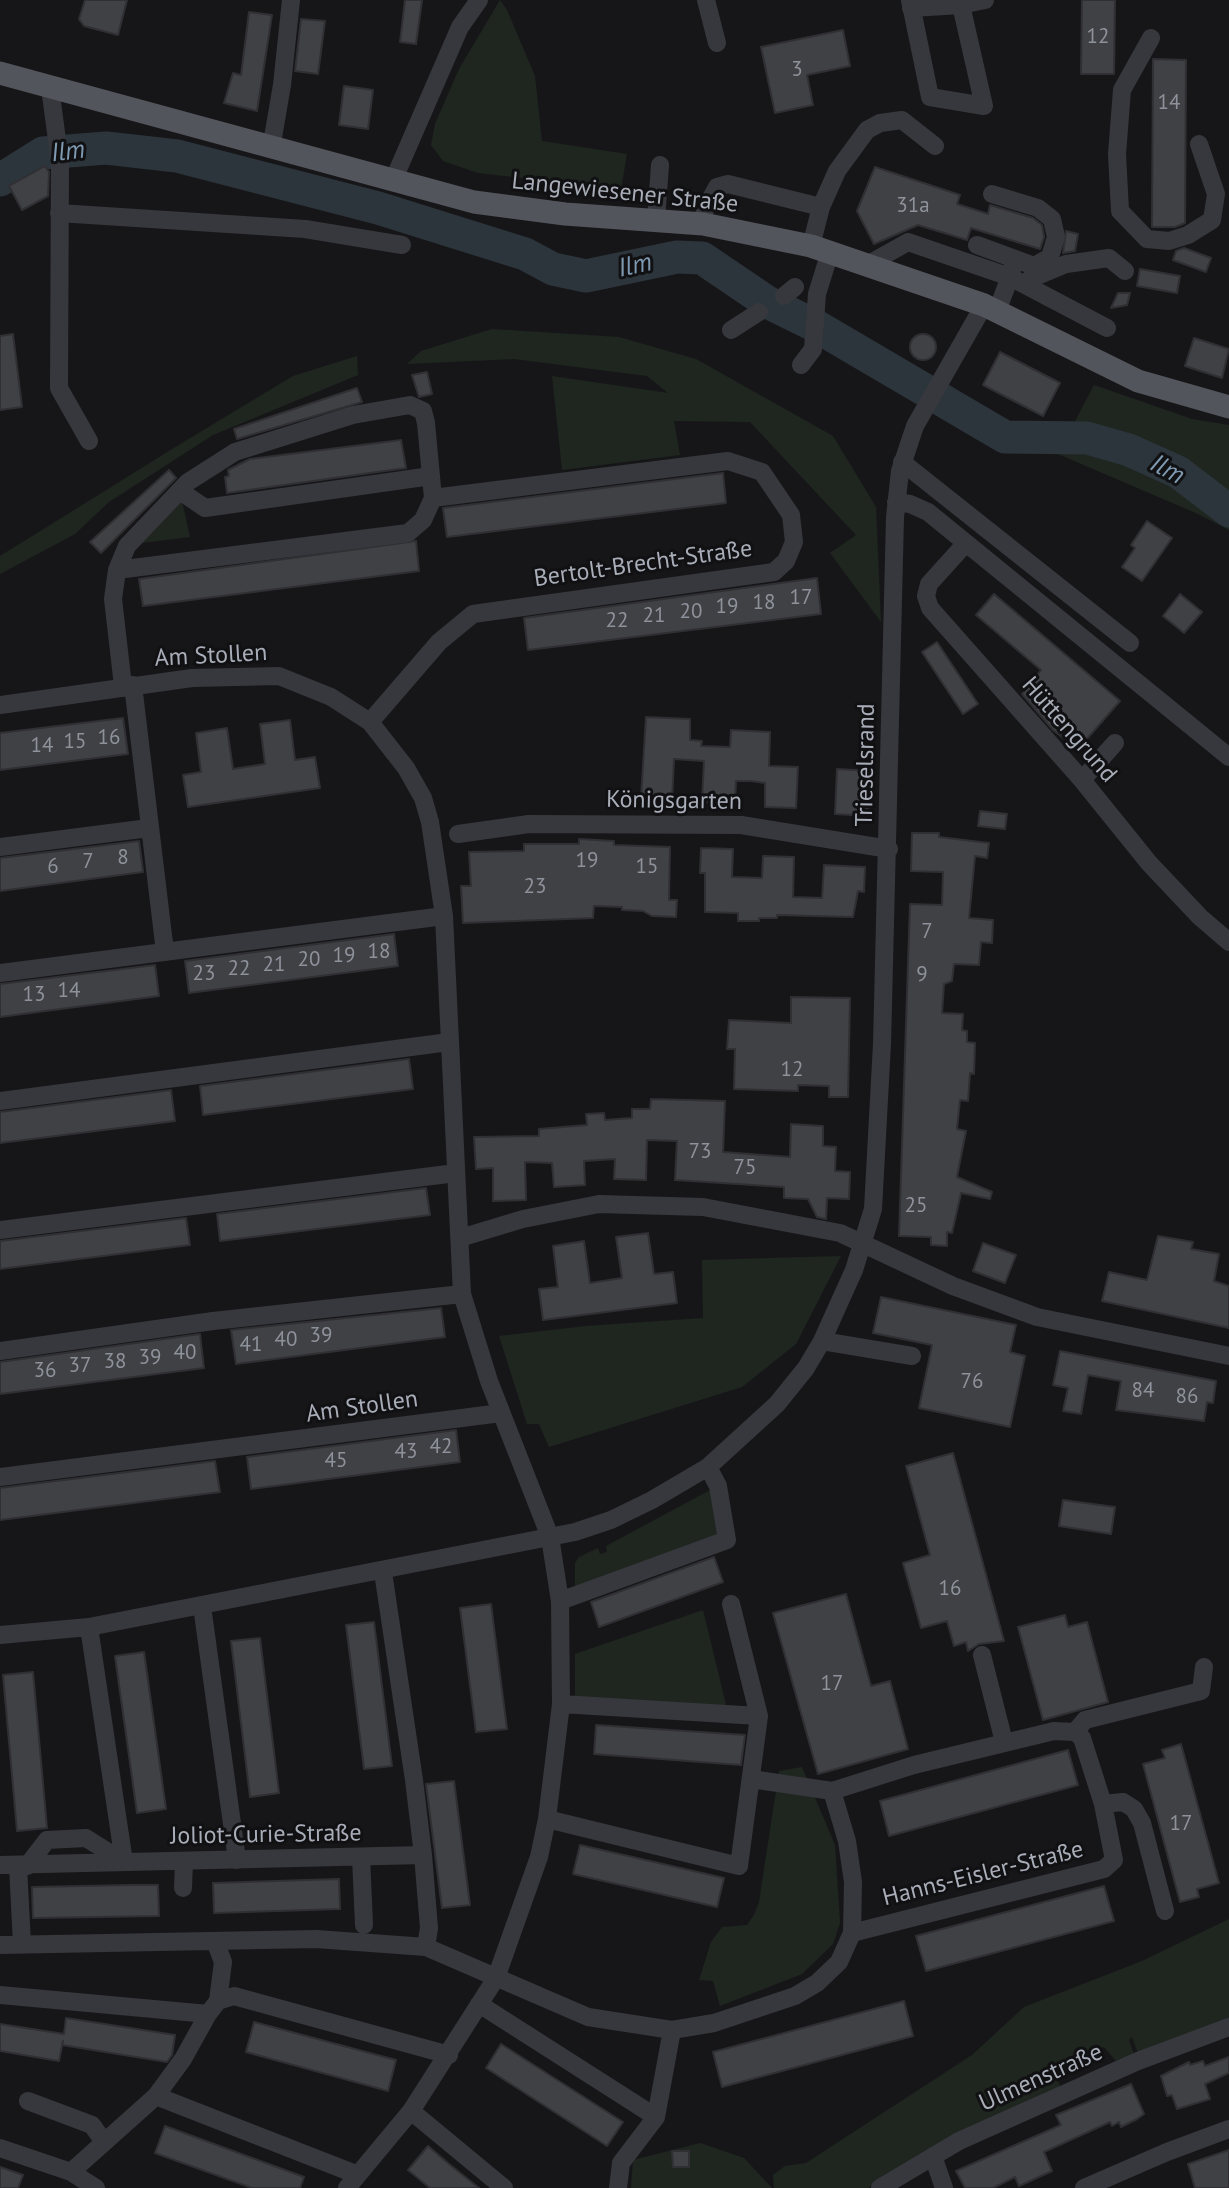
<!DOCTYPE html>
<meta charset="utf-8">
<style>
body{margin:0}
canvas{display:block;background:#161618}
</style>
<canvas width="1229" height="2188"></canvas>
<script>
const ctx = document.querySelector('canvas').getContext('2d');
ctx.lineJoin = 'round';
function paint(path, color) { ctx.fillStyle = color; ctx.fill(path, 'evenodd'); }
const shape = rows => new Path2D(rows.map(r => 'M' + r).join(''));
function stroke(path, color, width, dash) { ctx.strokeStyle = color; ctx.lineWidth = width; ctx.lineCap = dash ? 'butt' : 'round'; ctx.setLineDash(dash || []); ctx.stroke(path); }
function drawText(font, color, halo, rows, align = 'center') {
  ctx.font = font + ' "PT Sans",sans-serif'; ctx.lineWidth = 6; ctx.setLineDash([]); ctx.textBaseline = 'middle'; ctx.strokeStyle = halo; ctx.fillStyle = color; for (const [text, x, y, turn = 0] of rows) {
    ctx.save(); ctx.translate(x, y); ctx.rotate((+turn || 0) * Math.PI / 180); ctx.textAlign = isNaN(turn) ? turn : align; if (halo) ctx.strokeText(text, 0, 0); ctx.fillText(text, 0, 0); ctx.restore();
  }
}
paint(shape([
 [500,0,507,10,535,76,542,141,627,154,621,189,478,173,443,161,431,145,435,124,459,69],
 [492,329,619,337,696,359,833,436,876,507,881,622,830,553,856,535,750,422,674,421,680,455,562,470,552,376,668,393,647,376,514,359,407,364,421,351],
 [357,356,358,375,213,435,109,502,75,534,0,574,0,556,182,443,293,376],
 [1094,385,1192,419,1229,425,1229,530,1198,514,1051,451,1071,429],
 [182,501,190,537,142,543],
 [841,1256,796,1344,742,1387,549,1447,539,1424,527,1424,499,1336,586,1326,703,1318,702,1260],
 [712,1489,718,1535,575,1589,575,1563,579,1557,598,1548,600,1554,607,1552,606,1546],
 [703,1610,728,1713,575,1702,575,1654],
 [802,1767,835,1845,840,1923,833,1944,802,1974,720,2006,713,1981,699,1980,711,1942,722,1927,747,1925,754,1915,759,1902,779,1771],
 [1229,1919,1229,2020,1138,2053,1132,2037,1129,2040,1134,2055,1116,2061,1104,2047,1054,2070,1060,2086,928,2153,868,2188,774,2188,773,2175,785,2166,806,2163,972,2055,1024,2007,1142,1961],
 [700,2143,744,2158,772,2188,631,2188,633,2160]
]), '#1e261f');
stroke(shape([
 [0,180,43,153,106,148,177,156,378,208,525,254,553,269,586,276,677,257,702,258,767,302,816,326,1005,437,1087,438,1129,450,1178,472,1229,511]
]), '#2c353c', 33);
const building = shape([
 [85,0,127,0,118,35,84,26,79,19,85,0],
 [405,0,422,0,416,44,400,42,405,0],
 [1082,0,1115,0,1114,74,1081,74,1082,0],
 [249,12,272,15,257,111,224,103,233,73,241,75,249,12],
 [301,19,325,21,318,74,295,71,301,19],
 [843,30,850,66,807,75,813,105,775,113,761,47,843,30],
 [1153,59,1186,60,1185,223,1175,227,1152,227,1153,59],
 [344,86,373,90,368,129,339,125,344,86],
 [45,166,49,172,48,196,22,210,9,186,45,166],
 [875,167,960,195,957,204,988,214,990,205,1033,218,1042,225,1044,237,1040,249,971,228,967,240,918,225,874,244,857,211,875,167],
 [1066,231,1078,234,1075,251,1063,253,1066,231],
 [1184,248,1211,258,1206,272,1173,260,1176,251,1184,248],
 [1140,269,1180,276,1177,293,1137,286,1140,269],
 [1118,293,1130,293,1127,305,1111,308,1118,293],
 [13,334,22,407,0,410,0,336,13,334],
 '910 347a13 13 0 1 1 26 0a13 13 0 1 1-26 0Z',
 [1194,338,1229,349,1222,378,1185,366,1194,338],
 [1000,352,1060,383,1043,416,983,385,1000,352],
 [427,372,432,394,419,397,412,375,427,372],
 [357,388,362,402,237,439,234,429,357,388],
 [401,440,406,468,227,493,225,477,229,476,228,470,250,459,401,440],
 [169,470,176,478,101,553,90,542,169,470],
 [723,473,726,503,447,537,443,508,723,473],
 [1147,521,1172,538,1142,581,1122,567,1135,548,1131,545,1147,521],
 [416,541,419,571,143,606,139,579,416,541],
 [817,578,821,614,528,650,524,618,817,578],
 [994,594,1120,701,1078,749,1053,730,1022,694,1041,670,976,615,994,594],
 [1180,594,1202,612,1184,633,1163,616,1180,594],
 [937,642,978,704,963,714,922,652,937,642],
 [646,717,690,719,690,740,702,741,701,746,730,747,731,730,770,732,769,766,798,767,796,808,765,807,765,783,751,781,736,781,735,804,702,802,704,761,674,759,672,801,641,799,646,717],
 [123,718,128,754,0,770,0,733,123,718],
 [290,720,295,760,315,757,320,788,188,807,183,775,201,772,196,733,227,728,233,769,265,764,260,724,290,720],
 [837,769,871,771,869,816,835,814,837,769],
 [980,811,1007,814,1005,829,978,826,980,811],
 [912,833,939,833,939,837,989,843,987,858,975,856,969,918,993,920,992,943,981,942,979,965,954,964,952,981,944,984,942,1013,963,1014,962,1030,967,1031,967,1042,975,1043,974,1074,970,1073,968,1101,960,1100,957,1129,966,1131,957,1177,992,1192,990,1199,961,1193,952,1233,947,1232,947,1246,931,1245,931,1237,899,1236,910,904,942,905,943,872,911,871,912,833],
 [579,839,614,841,614,845,670,847,669,900,677,900,676,917,652,916,643,911,622,910,622,907,594,906,593,918,463,923,461,886,471,886,469,852,524,851,524,844,579,844,579,839],
 [139,841,143,872,0,891,0,858,139,841],
 [701,848,733,849,732,877,762,878,763,856,794,857,793,897,822,898,824,865,865,867,864,892,858,891,853,917,777,915,777,918,759,918,759,921,738,921,738,913,705,912,705,873,700,873,701,848],
 [394,934,398,966,189,993,185,961,394,934],
 [155,965,159,996,0,1017,0,984,155,965],
 [791,997,850,998,848,1097,829,1097,829,1086,798,1085,798,1091,734,1089,735,1049,727,1049,729,1020,791,1023,791,997],
 [409,1059,413,1089,203,1115,200,1086,409,1059],
 [171,1090,175,1121,0,1143,0,1112,171,1090],
 [651,1099,725,1101,723,1152,790,1157,791,1124,823,1126,823,1146,836,1147,835,1171,850,1172,849,1199,827,1198,826,1219,817,1217,808,1199,784,1198,784,1187,675,1180,677,1141,647,1140,646,1180,614,1179,615,1159,584,1161,585,1185,554,1187,552,1163,525,1162,526,1200,493,1201,493,1168,476,1169,474,1137,539,1136,539,1129,587,1125,586,1114,604,1113,605,1120,632,1118,632,1109,650,1109,651,1099],
 [426,1188,430,1215,220,1241,217,1214,426,1188],
 [186,1218,190,1245,0,1269,0,1241,186,1218],
 [648,1233,654,1274,673,1272,677,1303,543,1320,539,1289,558,1287,553,1246,584,1241,590,1283,622,1278,616,1237,648,1233],
 [1158,1236,1193,1242,1191,1249,1219,1254,1214,1281,1229,1286,1229,1328,1102,1301,1109,1272,1147,1280,1158,1236],
 [983,1243,1016,1255,1005,1283,973,1271,983,1243],
 [881,1297,1016,1325,1010,1352,1025,1356,1010,1427,919,1408,932,1345,873,1333,881,1297],
 [441,1308,445,1337,236,1364,231,1330,441,1308],
 [200,1334,204,1368,0,1394,0,1362,200,1334],
 [1060,1351,1216,1381,1213,1403,1207,1402,1204,1421,1116,1410,1121,1381,1088,1375,1081,1414,1063,1411,1068,1388,1053,1385,1060,1351],
 [456,1430,460,1462,251,1489,247,1457,456,1430],
 [953,1453,1004,1641,979,1644,968,1651,966,1642,954,1646,947,1621,921,1628,903,1563,930,1555,906,1466,953,1453],
 [215,1461,220,1492,0,1520,0,1488,215,1461],
 [1063,1500,1115,1507,1111,1534,1059,1526,1063,1500],
 [714,1557,723,1582,599,1627,591,1602,714,1557],
 [846,1594,871,1686,890,1681,908,1749,818,1774,773,1613,846,1594],
 [491,1604,507,1729,476,1732,460,1608,491,1604],
 [1065,1615,1068,1627,1087,1622,1108,1702,1043,1720,1018,1627,1065,1615],
 [374,1622,392,1766,364,1769,346,1625,374,1622],
 [260,1638,279,1793,250,1797,231,1641,260,1638],
 [144,1652,166,1809,137,1813,115,1656,144,1652],
 [33,1672,47,1828,17,1831,3,1675,33,1672],
 [596,1725,745,1735,741,1765,594,1754,596,1725],
 [1181,1744,1219,1883,1197,1889,1199,1897,1180,1902,1143,1764,1165,1758,1162,1750,1181,1744],
 [1068,1750,1078,1785,889,1836,880,1801,1068,1750],
 [454,1781,470,1905,442,1908,426,1784,454,1781],
 [580,1845,724,1878,717,1907,573,1874,580,1845],
 [339,1879,340,1909,214,1913,213,1883,339,1879],
 [131,1885,158,1885,159,1916,33,1918,32,1887,131,1885],
 [1104,1886,1114,1921,926,1971,916,1936,1104,1886],
 [904,2001,913,2036,722,2087,713,2052,904,2001],
 [66,2018,175,2035,172,2055,167,2062,62,2045,63,2041,59,2061,0,2051,0,2024,64,2034,66,2018],
 [254,2022,396,2060,388,2091,246,2052,254,2022],
 [501,2044,623,2122,607,2146,486,2068,501,2044],
 [1229,2057,1229,2073,1205,2084,1210,2099,1177,2109,1172,2095,1167,2096,1161,2076,1189,2062,1190,2065,1203,2061,1205,2066,1229,2057],
 [1131,2084,1144,2114,1137,2119,1121,2127,1119,2122,1112,2126,1110,2122,1044,2152,1052,2171,1019,2186,1015,2177,993,2188,965,2188,956,2171,1061,2125,1056,2115,1131,2084],
 [165,2126,304,2177,300,2188,252,2188,155,2153,165,2126],
 [428,2146,449,2164,479,2188,430,2188,408,2170,428,2146],
 [1229,2150,1229,2188,1195,2188,1188,2164,1229,2150],
 [672,2151,689,2151,689,2167,673,2167,672,2151],
 [0,2167,23,2175,18,2188,0,2188,0,2167]
]);
paint(building, '#404145');
stroke(building, '#303034', 2);
stroke(shape([
 [706,0,717,43],
 [910,0,930,97,984,106,961,5,985,0],
 [911,8,961,5],
 [1151,38,1122,90,1117,154,1120,211,1147,239,1169,241,1188,235,1212,220,1216,194,1199,144],
 [50,87,60,163,59,388,89,441],
 [271,149,282,85,291,0],
 [393,181,460,27,479,0],
 [821,207,837,171,867,130,880,123,902,120,935,146],
 [59,213,305,229,402,245],
 [656,220,660,165],
 [703,224,705,209,717,187,728,184,821,207,811,246],
 [977,245,1034,266,1050,257,1056,237,1052,219,1038,208,992,194],
 [867,265,908,242,1010,277,997,311],
 [1012,269,1010,277,1107,328],
 [1030,279,1066,264,1109,258,1125,271],
 [784,296,795,287],
 [731,330,759,312],
 [801,365,813,349,817,294,830,252],
 [902,462,1130,643],
 [180,491,205,508,431,476],
 [896,502,910,504,928,512,1229,757],
 [966,543,929,584,926,596,930,608,1082,780,1149,863,1200,917,1229,942],
 [117,570,408,533,423,520,433,498,728,461,762,472,791,515,794,542,786,561,774,572,473,614,439,642,370,722],
 [133,685,165,952],
 [123,686,113,599,117,570,127,546,188,482,235,452,353,415,410,405,423,411,426,423,433,498],
 [0,705,192,678,279,676,331,697,370,722,406,768,423,798,430,822,444,916,462,1294,489,1381,550,1537,560,1601,561,1704,547,1819,539,1857,496,1978,411,2111,347,2188],
 [1082,780,1115,743],
 [458,834,529,824,741,825,889,849],
 [0,847,149,828],
 [0,973,444,916],
 [0,1101,449,1042],
 [0,1230,456,1173],
 [460,1238,523,1219,599,1204,703,1207,840,1233,953,1286,1037,1317,1229,1356],
 [822,1341,912,1356],
 [0,1351,213,1321,462,1294],
 [0,1477,501,1413],
 [383,1572,414,1780,423,1855],
 [560,1601,727,1540,718,1486,708,1467],
 [202,1606,237,1860],
 [89,1627,124,1862],
 [0,1635,89,1627,575,1532,611,1520,652,1500,708,1467,777,1404,806,1368,822,1341,854,1270,873,1209,882,1044,895,517,900,471,915,426,984,305],
 [982,1655,1004,1742],
 [561,1704,759,1716],
 [1075,1732,1085,1720,1201,1691,1204,1667],
 [751,1779,832,1791,914,1765,1054,1731,1075,1732,1082,1738,1103,1804,1114,1860,1104,1869,852,1933],
 [1103,1804,1123,1802,1134,1809,1142,1823,1165,1911],
 [547,1819,739,1866,759,1716,731,1604],
 [361,1857,364,1925],
 [0,1865,423,1855,429,1928,426,1947],
 [18,1866,22,1944],
 [27,1866,47,1840,86,1838,124,1862],
 [183,1888,184,1861],
 [215,1941,223,1962,218,2001],
 [0,1945,316,1939,426,1947,588,2017,672,2030,714,2023,795,1996,817,1983,839,1962,852,1933,853,1882,847,1841,832,1791],
 [0,1995,208,2014],
 [479,2004,656,2117],
 [156,2096,358,2175],
 [28,2101,92,2125,104,2142],
 [411,2111,504,2188],
 [0,2148,71,2172,96,2188],
 [933,2156,944,2188],
 [71,2172,156,2096,183,2059,208,2014,218,2001,234,1996,449,2055],
 [618,2188,621,2163,656,2117,672,2030],
 [880,2188,959,2141,1138,2061,1229,2027],
 [1084,2188,1167,2152,1229,2129]
]), '#37383d', 18);
stroke(shape([
 [0,73,474,202,565,214,703,224,811,246,984,305,1138,381,1229,407]
]), '#53555c', 23);
drawText('21px', '#8e929b', null, [
 ["12",1098,37],
 ["3",797,70],
 ["14",1169,103],
 ["31a",913,206],
 ["17",801,598],
 ["18",764,603],
 ["19",727,607],
 ["20",691,612],
 ["21",654,616],
 ["22",617,621],
 ["16",109,738],
 ["15",75,742],
 ["14",42,746],
 ["8",123,858],
 ["19",587,861],
 ["7",88,862],
 ["6",53,867],
 ["15",647,867],
 ["23",535,887],
 ["7",927,932],
 ["18",379,952],
 ["19",344,956],
 ["20",309,960],
 ["21",274,965],
 ["22",239,969],
 ["23",204,974],
 ["9",922,975],
 ["14",69,991],
 ["13",34,995],
 ["12",792,1070],
 ["73",700,1152],
 ["75",745,1168],
 ["25",916,1206],
 ["39",321,1336],
 ["40",286,1340],
 ["41",251,1345],
 ["40",185,1353],
 ["39",150,1358],
 ["38",115,1362],
 ["37",80,1366],
 ["36",45,1371],
 ["76",972,1382],
 ["84",1143,1391],
 ["86",1187,1397],
 ["42",441,1447],
 ["43",406,1452],
 ["45",336,1461],
 ["16",950,1589],
 ["17",832,1684],
 ["17",1181,1824]
]);
drawText('24px', '#a8adb8', '#111113', [
 ["Langewiesener Straße",625,193,6],
 ["Bertolt-Brecht-Straße",643,564,-8],
 ["Am Stollen",211,656,-3],
 ["Hüttengrund",1069,730,49],
 ["Trieselsrand",866,765,-89],
 ["Königsgarten",674,801,1],
 ["Am Stollen",362,1407,-8],
 ["Joliot-Curie-Straße",266,1835,-1],
 ["Hanns-Eisler-Straße",983,1874,-14],
 ["Ulmenstraße",1041,2078,-24]
]);
drawText('italic 26px', '#7f9bb3', '#111113', [
 ["Ilm",68,152,-7],
 ["Ilm",635,266,-12],
 ["Ilm",1167,470,28]
]);
</script>
